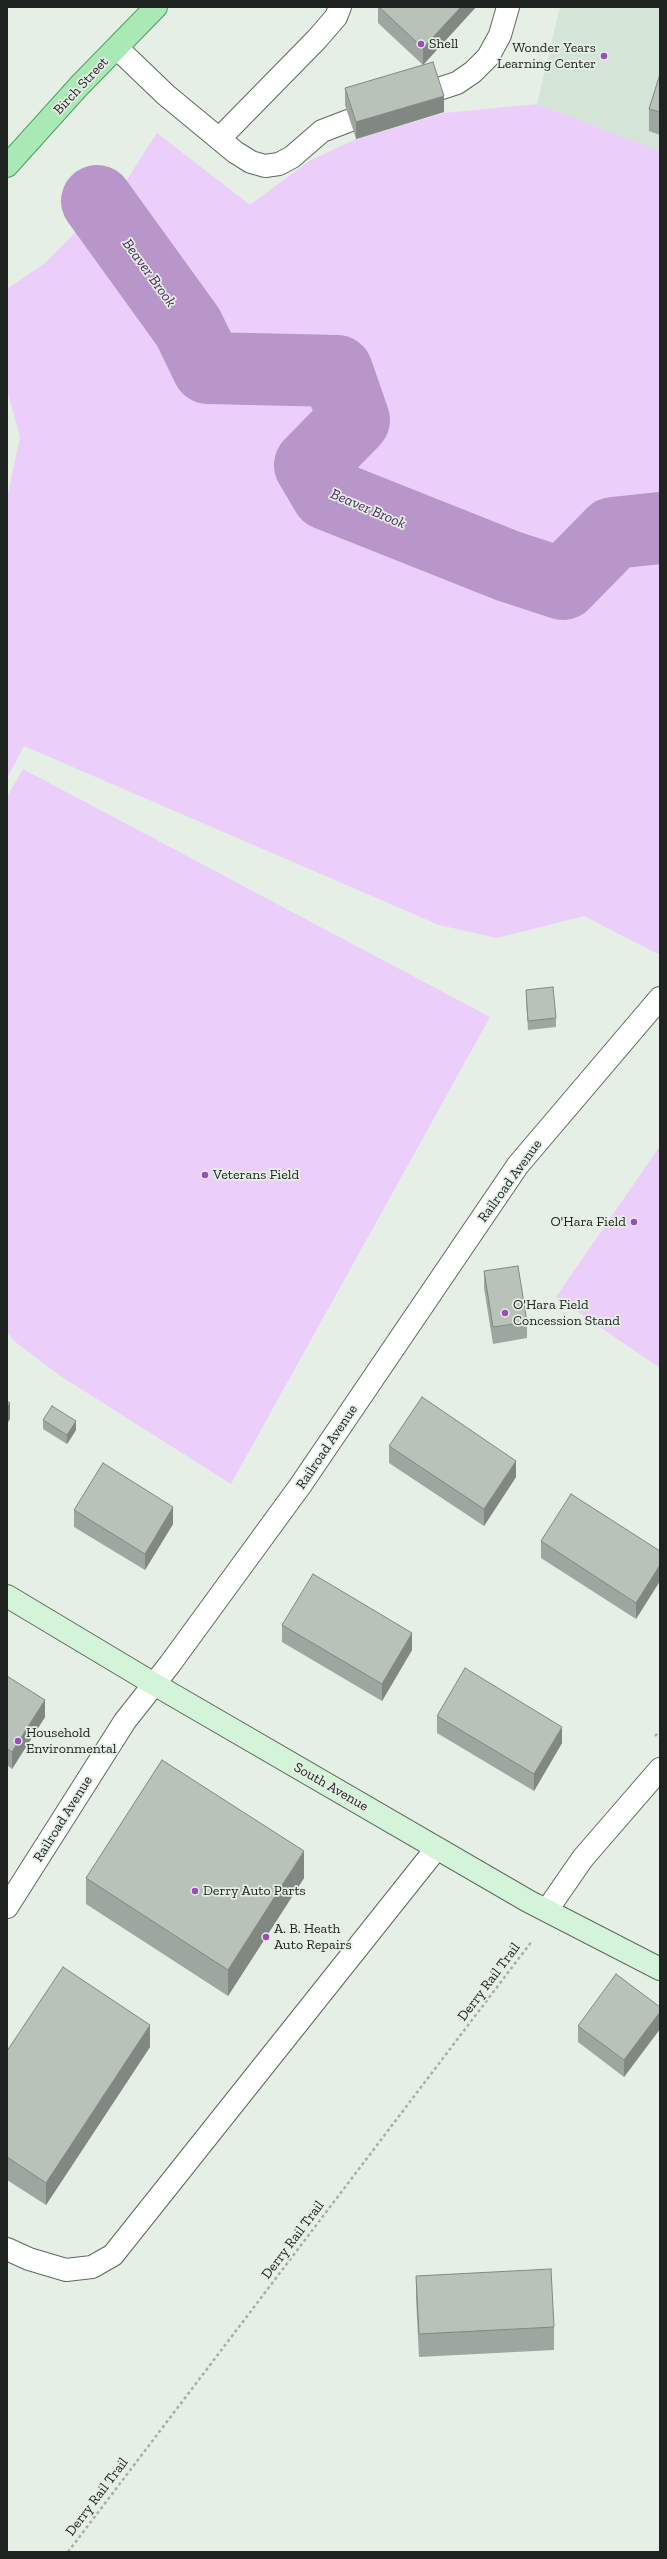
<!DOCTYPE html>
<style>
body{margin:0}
#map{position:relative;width:667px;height:2559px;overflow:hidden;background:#e5efe6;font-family:"Zilla Slab",serif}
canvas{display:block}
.frame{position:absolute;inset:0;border:8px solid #202420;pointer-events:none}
</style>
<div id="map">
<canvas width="667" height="2559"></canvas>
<div class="frame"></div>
</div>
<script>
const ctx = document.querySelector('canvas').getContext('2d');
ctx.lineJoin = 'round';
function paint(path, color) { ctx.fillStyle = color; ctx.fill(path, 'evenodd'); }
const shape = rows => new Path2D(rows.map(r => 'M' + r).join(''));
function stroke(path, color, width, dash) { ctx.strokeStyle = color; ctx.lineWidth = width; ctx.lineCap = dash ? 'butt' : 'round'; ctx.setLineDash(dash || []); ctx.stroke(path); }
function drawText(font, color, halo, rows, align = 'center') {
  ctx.font = font + ' "Zilla Slab",serif'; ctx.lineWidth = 3.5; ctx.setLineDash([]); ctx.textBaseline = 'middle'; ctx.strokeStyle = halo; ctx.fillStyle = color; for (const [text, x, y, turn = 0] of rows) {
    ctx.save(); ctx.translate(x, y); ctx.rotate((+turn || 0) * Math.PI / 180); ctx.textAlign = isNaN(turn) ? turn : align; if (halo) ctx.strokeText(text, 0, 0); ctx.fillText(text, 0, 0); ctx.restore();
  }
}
paint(shape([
 [560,7,660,7,660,151,537,104]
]), '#d4e4d6');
paint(shape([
 [537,104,660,151,660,955,584,916,497,938,439,925,24,746,7,778,7,499,20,437,7,390,7,289,45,263,126,181,157,133,250,205,309,161,356,139,444,113],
 [23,769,490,1017,231,1484,59,1375,14,1341,7,1332,7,797],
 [660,1146,660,1368,556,1297]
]), '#ebcef9');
stroke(shape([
 [97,201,188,327,208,368,337,371,354,420,310,465,327,494,508,566,563,584,613,533,660,528]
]), '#b996ca', 72);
const lane = shape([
 [117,48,166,95,235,152,251,162,265,166,279,164,292,157,322,131,377,110],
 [414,97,457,83,473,72,488,57,500,35,508,7],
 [219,139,317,39,336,17,340,7],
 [547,1910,583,1858,660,1769],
 [7,2249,29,2259,66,2270,92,2267,113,2255,436,1849]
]);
const street = shape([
 [7,1907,125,1721,170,1664,300,1486,518,1165,660,998]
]);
const secondary = shape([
 [7,1596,154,1684,528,1901,660,1969]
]);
const primary = shape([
 [7,166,79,86,156,7]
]);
stroke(lane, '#5f6860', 24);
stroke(street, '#5f6860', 24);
stroke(secondary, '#5f6860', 24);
stroke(primary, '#539a60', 24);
stroke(shape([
 [655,1736,660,1731],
 [68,2552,532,1941]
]), '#a6aea6', 2.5, [3, 3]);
stroke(lane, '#fff', 22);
stroke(street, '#fff', 22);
stroke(secondary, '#d4f4da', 22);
stroke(primary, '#a8e9b5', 22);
paint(shape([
 [378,7,476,7,423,65,378,23],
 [660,74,660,135,649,131,649,109],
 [345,88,444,112,356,139,345,105],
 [526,990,556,1018,556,1027,528,1030,526,999],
 [484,1271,527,1322,527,1338,493,1344,484,1288],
 [43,1420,76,1430,67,1444,43,1429],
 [389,1446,516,1477,484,1526,389,1463],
 [74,1510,173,1524,145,1570,74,1527],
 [541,1541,660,1551,660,1581,636,1619,541,1558],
 [282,1625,412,1650,382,1701,282,1642],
 [7,1676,45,1717,12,1769,7,1765],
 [437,1716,562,1743,534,1791,437,1733],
 [86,1878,304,1878,228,1996,86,1904],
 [660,2007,660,2029,624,2077,578,2042,578,2026],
 [150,2047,46,2205,7,2180,7,2051],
 [416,2276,554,2327,554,2350,419,2357,416,2298]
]), '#9ea79f');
paint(shape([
 [461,7,476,7,423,65,423,48],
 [444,96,444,112,356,139,356,122],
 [10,1403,10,1419,7,1424,7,1407],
 [76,1421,76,1430,67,1444,67,1435],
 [516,1461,516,1477,484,1526,484,1509],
 [173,1507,173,1524,145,1570,145,1554],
 [660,1565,660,1581,636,1619,636,1603],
 [412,1633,412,1650,382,1701,382,1684],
 [45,1700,45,1717,12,1769,12,1752],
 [562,1727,562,1743,534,1791,534,1774],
 [304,1851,304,1878,228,1996,228,1970],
 [660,2012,660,2029,624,2077,624,2060],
 [150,2025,150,2047,46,2205,46,2183]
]), '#818882');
const building = shape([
 [379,7,461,7,423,48,379,7],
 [433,62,444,96,356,122,345,88,433,62],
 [660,74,660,112,649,109,660,74],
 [553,987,556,1018,528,1021,526,990,553,987],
 [518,1266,527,1322,493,1327,484,1271,518,1266],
 [422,1397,516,1461,484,1509,389,1446,422,1397],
 [7,1401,10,1403,7,1407,7,1401],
 [52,1406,76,1421,67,1435,43,1420,52,1406],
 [103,1463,173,1507,145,1554,74,1510,103,1463],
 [571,1494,660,1551,660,1565,636,1603,541,1541,571,1494],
 [313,1574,412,1633,382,1684,282,1625,313,1574],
 [465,1668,562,1727,534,1774,437,1716,465,1668],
 [7,1676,45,1700,12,1752,7,1749,7,1676],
 [162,1760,304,1851,228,1970,86,1878,162,1760],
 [63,1967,150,2025,46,2183,7,2157,7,2051,63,1967],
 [616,1974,660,2007,660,2012,624,2060,578,2026,616,1974],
 [551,2269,554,2327,419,2334,416,2276,551,2269]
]);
paint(building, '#b8c2b9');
stroke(building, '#818882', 1);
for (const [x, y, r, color] of [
 [421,44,4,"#9b4cbd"],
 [604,56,4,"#9b4cbd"],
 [205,1175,4,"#9b4cbd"],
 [634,1222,4,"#9b4cbd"],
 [505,1313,4,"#9b4cbd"],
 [18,1741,4,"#9b4cbd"],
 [195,1891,4,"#9b4cbd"],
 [266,1937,4,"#9b4cbd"]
]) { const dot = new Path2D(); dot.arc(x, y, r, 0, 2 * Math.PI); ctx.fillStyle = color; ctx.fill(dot); stroke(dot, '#e5efe6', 1.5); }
drawText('14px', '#202420', '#e5efe6', [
 ["Shell",429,44],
 ["Wonder Years",596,48,"right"],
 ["Learning Center",596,64,"right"],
 ["Veterans Field",213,1175],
 ["O'Hara Field",626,1222,"right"],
 ["O'Hara Field",513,1305],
 ["Concession Stand",513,1321],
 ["Household",26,1733],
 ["Environmental",26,1749],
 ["Derry Auto Parts",203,1891],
 ["A. B. Heath",274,1929],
 ["Auto Repairs",274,1945]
], 'left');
drawText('14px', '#202420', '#e5efe6', [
 ["Birch Street",81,86,-47],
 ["Railroad Avenue",510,1181,-54],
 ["Railroad Avenue",327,1447,-56],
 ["South Avenue",331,1787,30],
 ["Railroad Avenue",63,1819,-58],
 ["Derry Rail Trail",489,1982,-53],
 ["Derry Rail Trail",293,2240,-53],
 ["Derry Rail Trail",97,2497,-53]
]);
drawText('italic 15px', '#4c1f5f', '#e5efe6', [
 ["Beaver Brook",149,273,54],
 ["Beaver Brook",368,509,23]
]);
</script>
